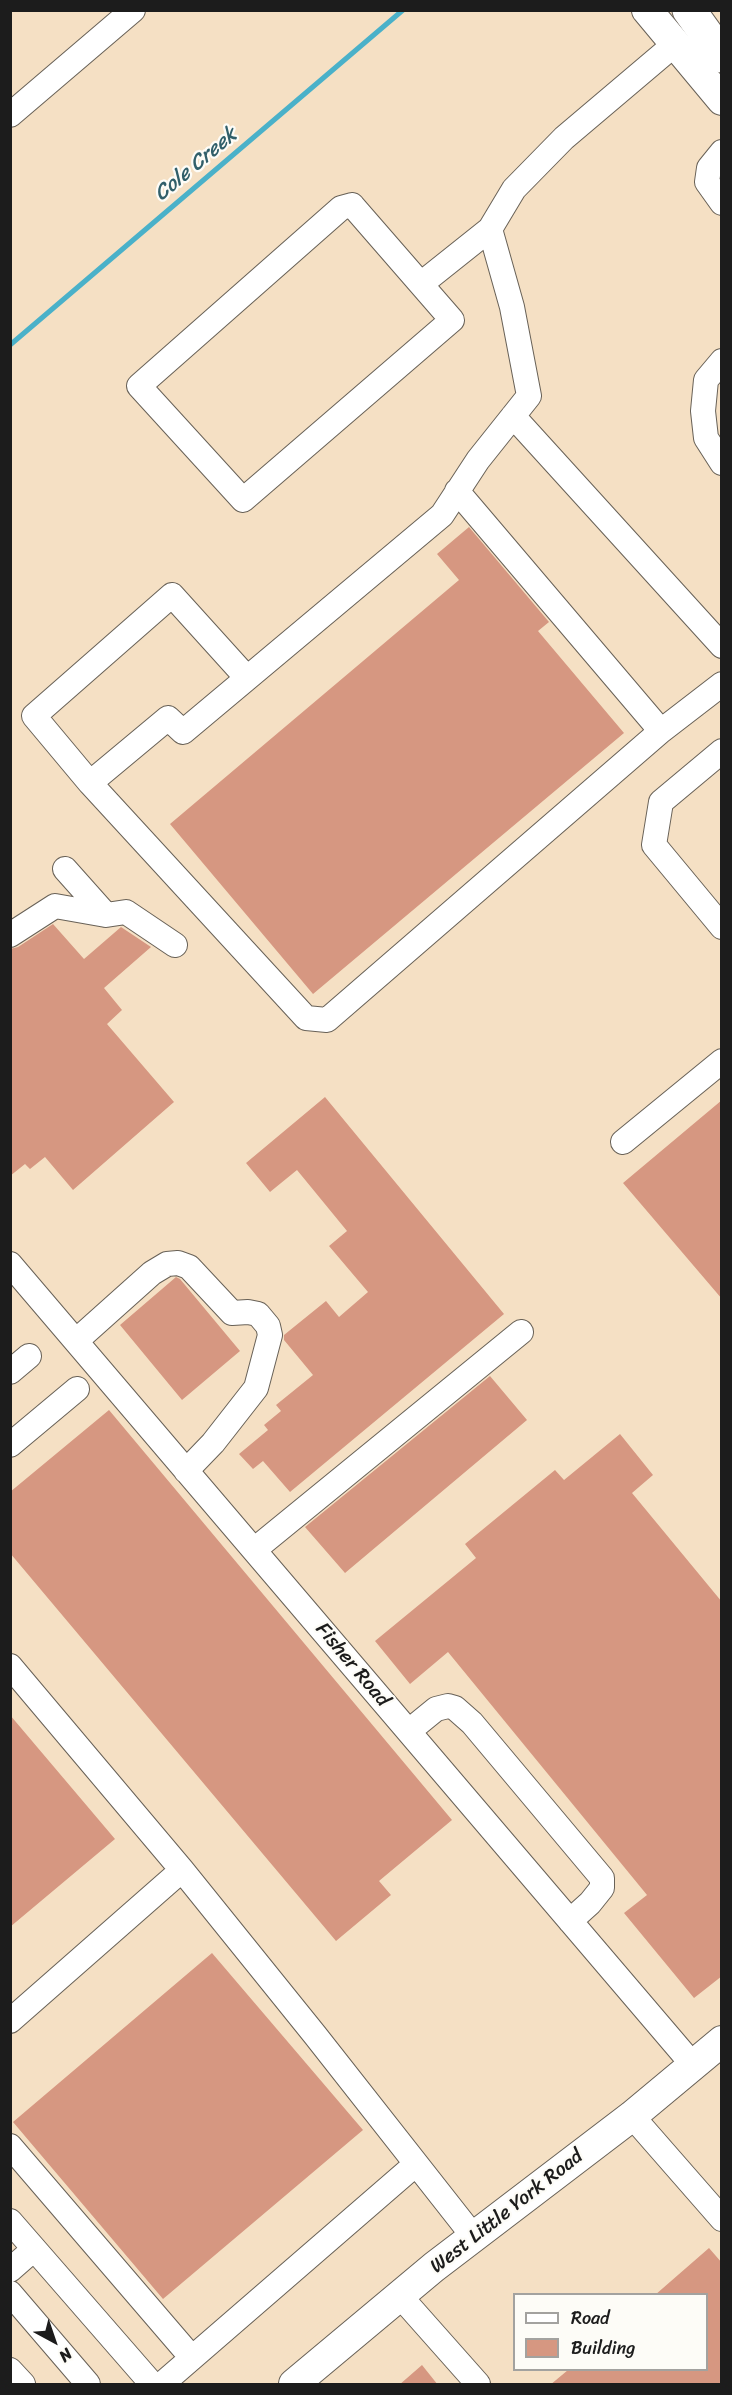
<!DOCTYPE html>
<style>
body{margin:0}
#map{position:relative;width:732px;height:2395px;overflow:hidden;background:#f5e0c4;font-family:Sriracha,sans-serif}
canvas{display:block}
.frame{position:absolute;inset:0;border:12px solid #1c1c1c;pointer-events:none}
.legend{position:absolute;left:513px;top:2293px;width:195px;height:78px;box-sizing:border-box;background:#fdfcf7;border:2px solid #a3a29f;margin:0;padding:8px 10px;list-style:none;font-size:18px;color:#1c1c1c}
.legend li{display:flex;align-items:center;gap:12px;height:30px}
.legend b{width:30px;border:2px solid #a3a29f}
.north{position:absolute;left:24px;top:2311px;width:60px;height:60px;-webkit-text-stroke:4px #fdfcf7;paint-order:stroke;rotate:140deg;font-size:16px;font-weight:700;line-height:24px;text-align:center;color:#1c1c1c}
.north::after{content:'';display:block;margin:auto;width:21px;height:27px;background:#1c1c1c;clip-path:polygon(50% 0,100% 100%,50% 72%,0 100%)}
</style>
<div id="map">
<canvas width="732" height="2395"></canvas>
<div class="frame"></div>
<ul class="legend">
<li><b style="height:8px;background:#fff"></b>Road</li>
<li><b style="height:16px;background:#d69781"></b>Building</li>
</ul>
<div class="north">N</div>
</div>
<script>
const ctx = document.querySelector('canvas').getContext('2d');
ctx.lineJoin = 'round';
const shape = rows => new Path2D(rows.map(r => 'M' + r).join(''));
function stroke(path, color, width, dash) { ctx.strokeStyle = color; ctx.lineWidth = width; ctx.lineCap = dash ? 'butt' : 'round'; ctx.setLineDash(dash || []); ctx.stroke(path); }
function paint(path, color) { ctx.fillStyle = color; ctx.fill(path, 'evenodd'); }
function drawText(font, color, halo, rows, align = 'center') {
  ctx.font = font + ' Sriracha,sans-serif'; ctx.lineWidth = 4.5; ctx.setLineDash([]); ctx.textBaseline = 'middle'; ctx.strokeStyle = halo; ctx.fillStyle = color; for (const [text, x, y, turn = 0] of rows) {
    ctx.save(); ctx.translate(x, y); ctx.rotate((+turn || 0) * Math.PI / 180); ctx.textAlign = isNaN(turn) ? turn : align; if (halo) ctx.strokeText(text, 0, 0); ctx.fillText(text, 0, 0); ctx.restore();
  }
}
stroke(shape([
 [10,345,403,10]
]), '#4ab1c9', 5);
paint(shape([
 [469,527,549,622,538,631,624,733,313,994,170,824,459,580,437,554],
 [53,924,84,959,121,927,151,947,104,988,122,1010,107,1024,174,1102,73,1190,45,1157,30,1169,25,1164,10,1176,10,949,18,947],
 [325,1097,504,1314,290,1492,263,1461,253,1469,239,1454,268,1430,264,1425,281,1411,276,1405,313,1375,284,1340,284,1335,326,1301,339,1317,368,1292,329,1246,347,1231,297,1170,270,1192,246,1163],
 [722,1100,722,1299,623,1183],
 [176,1277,180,1279,240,1351,182,1400,120,1325],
 [490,1376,527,1420,345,1573,305,1527],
 [109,1410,452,1820,379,1881,391,1895,336,1941,10,1553,10,1492],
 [620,1434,653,1475,632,1493,722,1602,722,1976,694,1998,624,1913,647,1895,448,1652,410,1684,375,1641,476,1558,465,1544,555,1470,564,1480],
 [10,1715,115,1839,10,1927],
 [212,1953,363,2130,163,2299,13,2122],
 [709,2248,722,2263,722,2385,550,2385,568,2370,706,2370,706,2295,655,2295],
 [422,2365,438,2385,399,2385]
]), '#d69781');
const minor = shape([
 [10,115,133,10],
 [722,152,709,168,707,182,722,203],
 [352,205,452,320,243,500,139,386,341,208,352,205],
 [421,284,490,229,514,189,564,138,675,44],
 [722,361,706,380,703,411,706,438,722,463],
 [513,416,722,646],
 [247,678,172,595,34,716,90,783,168,718,183,732,442,515,478,460,529,396,512,307,490,229],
 [661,731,722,684],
 [722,751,661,802,654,845,722,927],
 [90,783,306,1018,327,1020,661,731,457,491],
 [65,869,106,915,126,912,175,945],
 [10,935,55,906,106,915],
 [623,1142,722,1061],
 [10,1264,693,2065],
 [76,1341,152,1273,167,1264,178,1263,189,1267,232,1313,248,1312,258,1314,268,1326,270,1335,256,1388,213,1443,186,1471],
 [10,1372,29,1356],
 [10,1445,77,1389],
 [254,1550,521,1332],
 [10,1666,182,1870,315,2035,473,2236],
 [409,1731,436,1709,448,1706,455,1708,472,1723,602,1878,602,1888,590,1903,570,1921],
 [10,2021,182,1870],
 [632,2116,722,2219],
 [10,2146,192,2358],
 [10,2221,152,2384],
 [10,2270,34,2249],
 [10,2293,88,2384],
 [400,2296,478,2384],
 [10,2370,23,2384],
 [162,2384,416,2164]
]);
const major = shape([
 [647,10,722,100],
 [294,2384,434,2267,632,2116,722,2041]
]);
const highway = shape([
 [689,10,722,56]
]);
stroke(minor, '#686157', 26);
stroke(major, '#686157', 32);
stroke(highway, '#686157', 35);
stroke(minor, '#fff', 24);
stroke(major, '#fff', 30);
stroke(highway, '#fff', 33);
drawText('20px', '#1c1c1c', '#fdfcf7', [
 ["Fisher Road",352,1665,50],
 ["West Little York Road",507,2212,-38]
]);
drawText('italic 21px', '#315f6a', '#fdfcf7', [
 ["Cole Creek",196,165,-40]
]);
</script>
